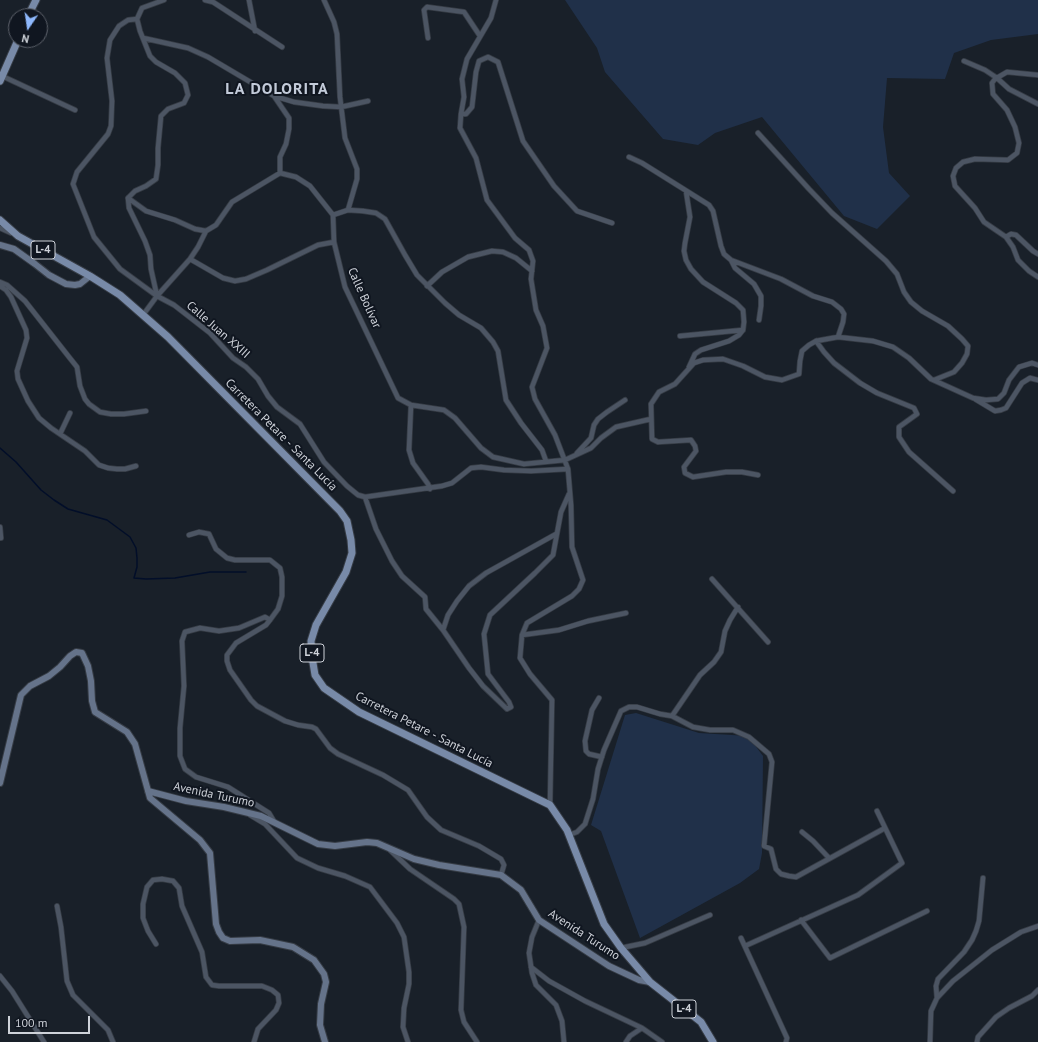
<!DOCTYPE html>
<meta charset="utf-8">
<style>
body{margin:0}
#map{position:relative;width:1038px;height:1042px;overflow:hidden;background:#192029;font-family:"PT Sans",sans-serif}
canvas{display:block}
.north{position:absolute;left:8px;top:8px;width:40px;height:40px;box-sizing:border-box;background:#101620;border:1px solid #5c616a;border-radius:50%;rotate:193deg;font-size:11px;font-weight:700;line-height:16px;text-align:center;color:#ced2d9}
.north::after{content:'';display:block;margin:auto;width:14px;height:18px;background:#8eb8fd;clip-path:polygon(50% 0,100% 100%,50% 72%,0 100%)}
.scale{position:absolute;left:8px;top:1016px;width:82px;height:18px;box-sizing:border-box;border:2px solid #ced2d9;border-top:0;padding-left:5px;font-size:12px;line-height:14px;white-space:nowrap;color:#ced2d9;-webkit-text-stroke:3px #101620;paint-order:stroke}
</style>
<div id="map">
<canvas width="1038" height="1042"></canvas>
<div class="north">N</div>
<div class="scale">100 m</div>
</div>
<script>
const ctx = document.querySelector('canvas').getContext('2d');
ctx.lineJoin = 'round';
function paint(path, color) { ctx.fillStyle = color; ctx.fill(path, 'evenodd'); }
const shape = rows => new Path2D(rows.map(r => 'M' + r).join(''));
function stroke(path, color, width, dash) { ctx.strokeStyle = color; ctx.lineWidth = width; ctx.lineCap = dash ? 'butt' : 'round'; ctx.setLineDash(dash || []); ctx.stroke(path); }
function drawText(font, color, halo, rows, align = 'center') {
  ctx.font = font + ' "PT Sans",sans-serif'; ctx.lineWidth = 4; ctx.setLineDash([]); ctx.textBaseline = 'middle'; ctx.strokeStyle = halo; ctx.fillStyle = color; for (const [text, x, y, turn = 0] of rows) {
    ctx.save(); ctx.translate(x, y); ctx.rotate((+turn || 0) * Math.PI / 180); ctx.textAlign = isNaN(turn) ? turn : align; if (halo) ctx.strokeText(text, 0, 0); ctx.fillText(text, 0, 0); ctx.restore();
  }
}
paint(shape([
 [565,0,1038,0,1038,34,991,40,954,53,945,79,887,78,883,127,889,173,910,196,877,229,844,216,762,117,715,133,698,145,663,139,605,72,597,48],
 [636,713,699,733,748,736,763,756,762,853,759,869,740,883,640,938,601,831,591,825,625,715]
]), '#203049');
stroke(shape([
 [0,448,16,462,41,490,54,500,68,509,107,520,130,537,136,548,137,558,137,567,134,578,146,579,175,578,210,572,246,572]
]), '#020e29', 1.5);
const street = shape([
 [164,0,142,8,137,19,140,31,150,56,156,62,175,73,185,83,188,95,184,103,168,109,161,116,158,148,158,165,156,179,146,186,135,191,128,198,129,208,145,241,150,255,151,269,157,296,174,305,210,333,233,358,246,367,258,379,268,396,277,407,300,424,324,462,347,486,358,495,365,497,442,486,452,483,471,468,481,467,504,470,531,471,568,469],
 [205,0,213,2,282,47],
 [249,0,255,31],
 [324,0,334,22,337,34,340,97,345,138,357,169,357,179,348,210],
 [496,0,491,18,467,59,462,79,464,97,461,114,460,128,476,158,487,200,515,238,529,250,533,261,531,279,536,310,543,326,547,348,532,387,535,399,555,435,568,469,571,505,572,547,583,580,579,589,572,596,527,623,522,635,520,658,530,674,552,700,550,805],
 [137,19,128,20,119,26,110,40,107,58,112,101,111,126,108,134,77,172,73,184,94,237,120,269,157,296,143,315],
 [143,38,188,48,208,57,274,96,294,102,323,106,341,107,368,101],
 [428,38,424,10,427,7,464,12,480,36],
 [964,61,985,70,997,78,1009,89,1038,104],
 [1038,75,1007,72,995,79,992,83,993,94,1007,110,1015,127,1019,143,1017,153,1008,160,975,159,963,162,956,168,953,176,955,186,975,208,984,222,1006,237,1013,247,1018,260,1029,271,1038,277],
 [2,76,75,110],
 [274,96,289,118,289,129,286,144,280,157,280,173],
 [461,114,466,114,472,107,476,72,479,61,488,57,498,62,523,141,554,186,577,211,612,223],
 [758,133,809,189,832,213,886,261,897,274,904,292,911,302,922,311,948,326,962,339,968,346,967,354,962,363,954,372,934,380],
 [629,157,642,163,709,205,713,211,721,246,724,254,731,260,781,279,813,296,832,302,841,309,844,314,843,322,838,337],
 [686,191,690,217,685,243,684,251,686,260,691,269,703,282,736,303,743,310,744,322,743,330,739,335,729,341,701,350,695,354,689,367],
 [128,198,146,211,175,220,195,229,206,231,216,225,232,202,280,173,296,177,310,186,333,215,334,242,345,287,398,398,411,405,444,410,455,418,481,448,493,457,524,464,565,460,591,448,601,438,616,427,651,419],
 [333,215,348,210,363,211,376,213,385,219,405,255,417,275,445,303,459,315,481,328,493,342,498,351,506,400,521,423,542,450,546,461],
 [0,228,11,233],
 [1006,237,1011,234,1016,235,1033,251,1038,254],
 [190,259,223,278,235,281,246,279,267,270,318,245,334,242],
 [731,260,735,268,754,284,761,296,761,306,759,320],
 [0,282,7,285,25,301,69,357,77,367,80,386,85,399,89,404,100,412,111,414,124,414,146,411],
 [0,286,6,290,11,297,26,330,27,338,17,371,18,379,28,401,39,418,51,428,85,451,99,465,108,468,117,469,125,469,136,466],
 [427,286,442,272,468,257,492,251,503,252,516,258,532,271],
 [157,296,190,259,198,247,206,231],
 [680,336,743,330],
 [816,341,824,352,834,363,860,383,877,393,914,408,917,414,899,427,899,437,909,452,953,491],
 [975,399,995,411,1001,410,1006,408,1022,383,1030,378,1038,380],
 [411,405,409,450,413,463,428,484,430,489],
 [60,434,70,413],
 [577,453,591,438,594,425,598,419,607,412,625,400],
 [758,475,742,472,726,472,693,477,685,473,684,467,696,451,695,446,691,440,658,442,652,439,651,404,659,392,675,384,694,363,703,360,723,359,743,366,765,377,782,380,799,374,800,361,802,351,809,345,816,341,838,337,873,341,893,347,909,358,931,379,973,398,986,400,998,399,1004,393,1009,380,1019,367,1032,363,1038,365],
 [365,497,376,529,392,561,402,576,425,597,426,609,443,630,469,668,483,686,507,709,511,707,509,702,488,674,484,634,490,615,535,573,553,555,561,512,569,494],
 [0,527,1,538],
 [189,535,199,532,209,534,216,549,227,558,235,560,270,560,280,568,282,577,282,596,278,609,270,620],
 [712,579,768,642],
 [443,630,448,615,457,601,469,586,486,573,556,534],
 [522,635,559,630,588,621,626,613],
 [599,698,592,710,585,741,586,751,589,754,602,757],
 [672,716,700,675,714,662,721,652,725,631,730,620,738,607],
 [250,815,265,824,297,858,318,868,345,876,370,887,397,923,404,937,409,972,409,984,404,1008,403,1027,408,1042],
 [275,823,269,813,228,787,196,777,185,769,180,756,180,728,184,686,182,641,185,632,200,628,219,631,239,628,265,617,270,620,266,625,236,643,227,655,227,661,230,670,251,700,257,706,285,721,298,725,312,727,316,729,330,748,338,754,383,775,408,790,427,817,441,830,479,846,501,859,504,865,501,875],
 [802,832,813,841,829,858],
 [569,835,577,832,585,824,593,799,598,769,604,750,621,711,629,707,637,707,660,714,672,716,693,727,710,730,733,730,749,737,769,754,772,762,764,846,771,849,776,869,781,874,789,876,796,877,885,828],
 [390,850,410,869,454,899,459,904,464,927,461,1010,464,1022,477,1042],
 [57,906,61,927,67,981,73,995,108,1030,113,1042],
 [539,920,532,937,529,953,532,973,536,985,556,1005,562,1021,564,1042],
 [801,920,830,958,927,911],
 [741,938,787,1038,786,1042],
 [156,944,148,931,143,918,143,904,147,887,153,880,162,879,173,881,179,888,182,906,202,952,206,977,212,985,219,986,262,986,272,990,278,995,279,1003,276,1010,258,1029,254,1042],
 [745,946,858,895,902,863,877,811],
 [621,948,645,943,710,915],
 [531,967,549,981,585,1001,642,1028],
 [0,976,12,991,44,1042],
 [937,998,936,986,938,979,964,952,972,940,976,931,979,921,983,878],
 [626,1042,630,1036,642,1028,662,1042],
 [930,1042,931,1011,937,998,953,981,992,950,1021,932,1038,926],
 [977,1042,978,1037,996,1017,1009,1008,1032,996,1038,990]
]);
const secondary = shape([
 [0,245,14,249,35,264,49,275,66,284,75,285,80,284,90,276],
 [0,783,21,695,30,686,49,676,60,667,70,656,76,652,82,653,88,666,91,681,92,701,95,712,127,732,135,744,150,798,200,840,210,853,216,924,219,932,223,938,230,941,260,940,293,947,314,960,324,974,326,982,321,1004,320,1025,325,1042],
 [148,791,186,801,224,807,261,816,318,844,335,846,367,842,377,843,414,859,439,865,501,875,521,890,539,920,609,966,639,980,650,982]
]);
const primary = shape([
 [28,16,36,0],
 [0,81,18,40],
 [0,220,18,236,90,276,120,295,168,337,340,511,347,521,351,540,352,553,346,572,316,625,311,641,312,657,315,675,324,688,359,712,550,805,567,830,604,924,621,948,650,982,701,1022,713,1042]
]);
stroke(street, '#363c45', 6);
stroke(secondary, '#363c45', 8);
stroke(primary, '#363c45', 9);
stroke(street, '#4c5563', 4.5);
stroke(secondary, '#65738a', 6);
stroke(primary, '#788aa8', 7);
for (const [x, y, w] of [
 [43,250,24],
 [312,653,24],
 [684,1009,24]
]) { const box = new Path2D(); box.roundRect(x - w / 2, y - 9, w, 18, 3); ctx.fillStyle = '#101620'; ctx.fill(box); stroke(box, '#ced2d9', 1); }
drawText('bold 11px', '#ced2d9', null, [
 ["L-4",43,250],
 ["L-4",312,653],
 ["L-4",684,1009]
]);
drawText('12px', '#ced2d9', '#101620', [
 ["Calle Bolívar",364,298,66],
 ["Calle Juan XXIII",218,330,41],
 ["Carretera Petare - Santa Lucía",281,435,45],
 ["Carretera Petare - Santa Lucía",424,730,27],
 ["Avenida Turumo",214,795,12],
 ["Avenida Turumo",584,935,33]
]);
ctx.letterSpacing = '1px';
drawText('bold 16px', '#c3cbd9', '#101620', [
 ["LA DOLORITA",277,89]
]);
ctx.letterSpacing = '0px';
</script>
